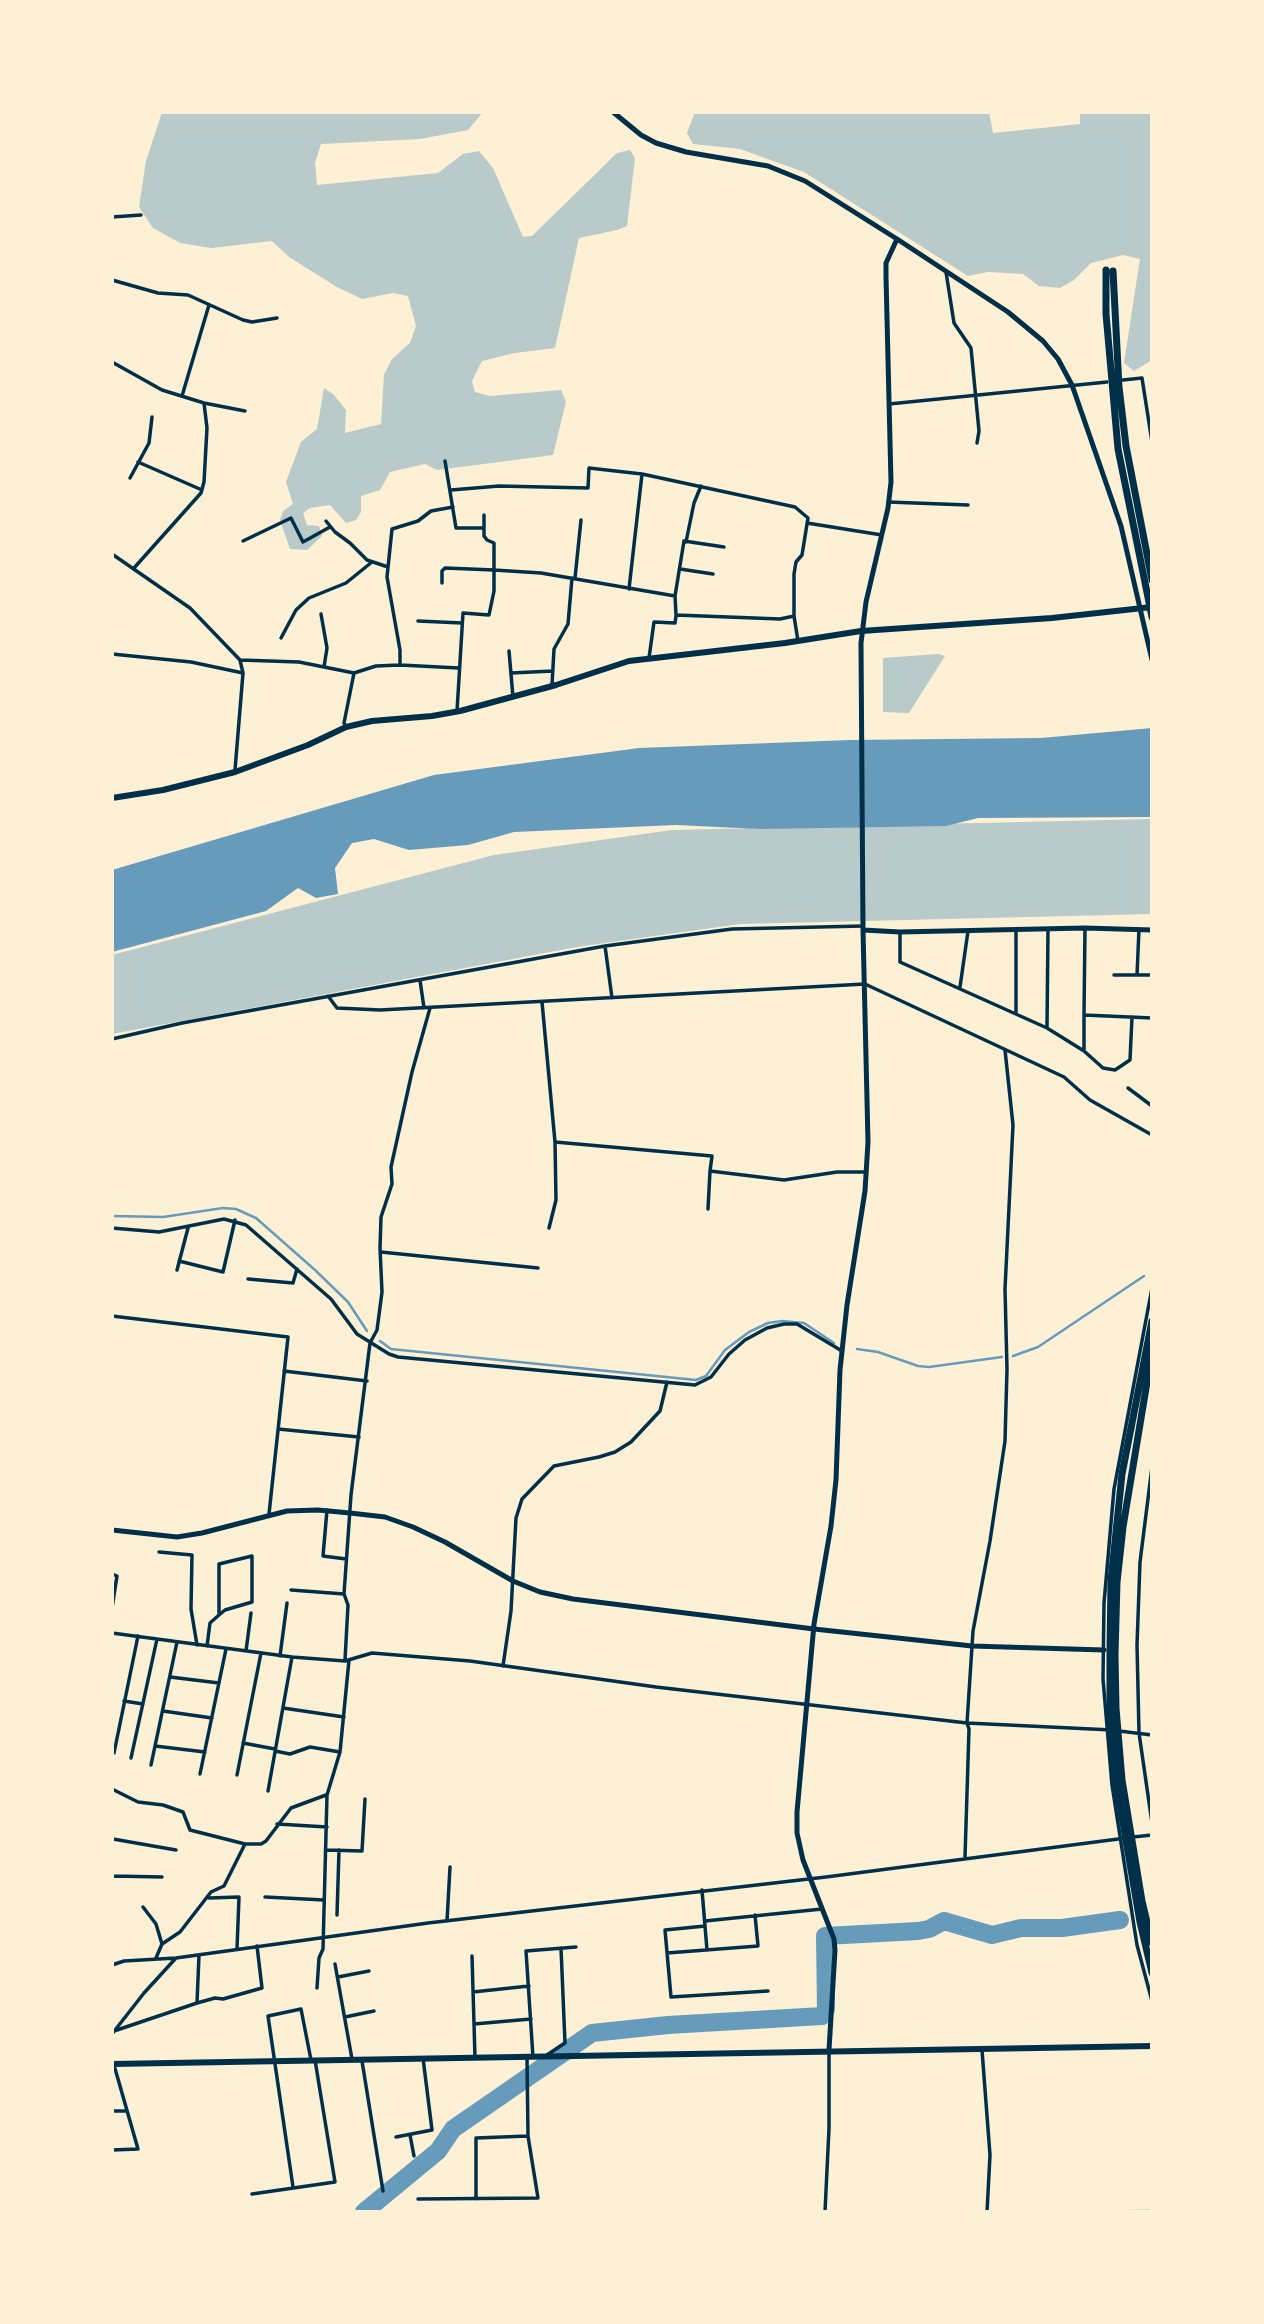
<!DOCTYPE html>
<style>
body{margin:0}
#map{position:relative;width:1264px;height:2324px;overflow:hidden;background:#fdf0d5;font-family:"DM Sans",sans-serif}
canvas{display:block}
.frame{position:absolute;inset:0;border:114px solid #fdf0d5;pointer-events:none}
</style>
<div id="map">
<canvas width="1264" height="2324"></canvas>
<div class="frame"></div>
</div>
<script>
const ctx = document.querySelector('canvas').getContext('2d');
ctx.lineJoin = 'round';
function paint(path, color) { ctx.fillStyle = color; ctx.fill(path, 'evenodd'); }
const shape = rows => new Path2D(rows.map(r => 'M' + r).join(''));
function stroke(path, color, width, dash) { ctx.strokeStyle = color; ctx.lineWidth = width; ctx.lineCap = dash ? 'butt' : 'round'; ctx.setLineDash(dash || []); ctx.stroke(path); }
paint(shape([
 [162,112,483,112,468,130,420,139,321,144,315,163,317,185,438,173,463,154,479,151,493,168,523,237,532,236,617,153,630,150,635,158,627,226,617,230,579,238,555,348,515,353,482,361,472,381,475,392,490,396,561,390,566,402,553,455,437,470,425,464,390,472,380,490,361,496,361,512,356,520,346,523,330,505,310,508,303,513,307,525,319,526,322,536,307,550,290,549,280,520,283,511,293,504,286,482,301,442,317,429,324,388,333,394,346,410,345,433,381,424,384,375,392,359,410,343,416,326,408,296,393,293,362,299,337,287,289,257,272,241,211,248,180,243,153,228,139,207,146,161],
 [695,112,989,112,993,133,1080,124,1080,112,1152,112,1152,360,1134,371,1124,363,1140,259,1123,255,1091,263,1074,280,1060,288,1039,286,1023,274,988,272,968,276,804,172,740,149,693,144,687,133],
 [938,654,945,656,909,713,883,712,883,658],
 [1152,819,1152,914,740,924,577,947,112,1034,112,955,494,855,672,830]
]), '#b9caca');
paint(shape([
 [1152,728,1152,817,978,818,946,826,760,829,676,825,514,832,468,845,409,850,374,839,352,843,335,868,338,894,316,898,298,888,266,911,112,952,112,870,434,775,639,748,850,740,1041,738]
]), '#669bbc');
stroke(shape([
 [112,1216,163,1217,223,1208,236,1209,256,1218,315,1270,348,1302,367,1331],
 [380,1341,391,1349,696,1380,706,1376,725,1350,749,1332,768,1323,782,1321,804,1323,834,1343],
 [857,1349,878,1352,918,1366,929,1367,1002,1357],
 [1013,1356,1038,1347,1144,1276]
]), '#669bbc', 2.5);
stroke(shape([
 [364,2212,438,2151,453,2129,592,2033,668,2025,822,2016,826,2009,825,1936,918,1931,929,1929,944,1921,992,1935,1021,1928,1062,1928,1120,1920]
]), '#669bbc', 18);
stroke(shape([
 [112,217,141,215],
 [946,272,954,323,971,348,979,431,977,443],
 [112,280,158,293,188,295,243,320,252,322,277,318],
 [112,362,162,390,204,403,245,411],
 [1123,380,1142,378,1152,442],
 [182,396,209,305],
 [889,404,1107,382],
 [445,461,456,528,484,528],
 [138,462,202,490],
 [130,478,149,443,152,417],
 [451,490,499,486,588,488,589,468,642,474,795,507,808,518,802,555,796,562,794,574,794,616,798,641],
 [888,502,968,505],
 [326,521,335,532,350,543,367,560,388,567],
 [807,523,882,535],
 [243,541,291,518,303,542,330,527],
 [686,542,694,503,701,486],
 [724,547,684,541,675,596,676,615,780,619,794,616],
 [112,554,190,608,240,660,243,673,235,770],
 [134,568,201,493,204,482,207,428,204,403],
 [680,569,713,574],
 [575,578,581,520],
 [442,583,442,571,445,568,494,570,541,573,675,596],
 [629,589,642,474],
 [321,614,327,648,324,667],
 [418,621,462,623],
 [281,638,296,610,309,598,346,583,372,562],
 [509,651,513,697],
 [112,654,191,662,243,673],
 [649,658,654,622,675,623,676,616],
 [240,660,299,662,354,673],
 [400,665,400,650,387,577,392,529,418,521,431,511,453,507],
 [511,673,553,671],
 [552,685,554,649,568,624,572,578],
 [457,711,463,613,489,615,494,591,494,543,487,540,484,536,484,515],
 [346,727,344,723,354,673,376,666,400,665,459,668],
 [900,932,900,962,1047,1028,1084,1051,1084,1015,1152,1018],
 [605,946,612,998],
 [1114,975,1152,975],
 [1137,975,1139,929],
 [420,980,424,1008],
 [960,987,968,931],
 [328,996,337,1008,380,1010,865,984,1064,1077,1090,1100,1152,1135],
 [542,1002,555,1142,556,1200,549,1228],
 [1016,1013,1016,930],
 [1084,1015,1085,928],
 [1047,1028,1048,929],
 [112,1039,182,1023,605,946,732,929,863,926],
 [1084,1051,1103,1068,1115,1070,1130,1060,1132,1017],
 [1128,1088,1152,1106],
 [555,1142,712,1156,710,1171],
 [708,1209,710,1171,784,1180,837,1172,866,1172],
 [112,1228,159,1232,224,1219,246,1225,331,1299,357,1334,389,1354,398,1357,695,1385,711,1377,729,1354,745,1340,767,1328,784,1324,797,1324,842,1351],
 [381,1252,538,1268],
 [179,1261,223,1272,235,1220],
 [177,1270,188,1228],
 [248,1279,293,1283,297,1269],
 [1152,1288,1114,1489,1104,1603,1103,1679,1112,1785,1137,1945,1152,2001],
 [112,1316,288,1337,269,1514],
 [284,1371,367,1381],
 [278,1429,359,1437],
 [1152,1467,1140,1562,1137,1645,1139,1733,1152,1823],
 [327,1510,323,1556,346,1559],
 [159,1552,192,1555,191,1609,197,1645],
 [112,1574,117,1576,112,1608],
 [291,1590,344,1594],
 [112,1633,292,1657,345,1661,372,1653,470,1661,656,1687,967,1723,1112,1730],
 [207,1646,210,1623,219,1615,225,1610,252,1602,252,1556,219,1564,219,1615],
 [246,1651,251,1613],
 [280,1656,287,1603],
 [345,1660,348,1605,344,1594,351,1495,370,1343,377,1330,382,1292,380,1248,381,1217,392,1184,391,1167,412,1072,430,1008],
 [503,1666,511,1611,516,1518,522,1499,554,1466,599,1457,615,1452,631,1442,660,1411,667,1382],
 [170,1677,219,1683],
 [124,1701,143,1704],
 [283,1708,344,1717],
 [163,1711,212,1718],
 [1119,1731,1152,1735],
 [243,1743,275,1749],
 [155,1746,205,1752],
 [275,1751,290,1754,310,1747,340,1752],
 [114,1753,138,1636],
 [131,1758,157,1639],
 [151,1765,177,1642],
 [200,1774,226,1649],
 [237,1775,261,1653],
 [112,1789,138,1802,163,1805,183,1812,190,1830,245,1844,261,1844,266,1841,291,1808,326,1795],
 [268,1791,292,1657],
 [112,1819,112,1899],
 [277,1824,327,1827],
 [1133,1837,1152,1835],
 [113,1839,176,1850],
 [326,1850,362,1851,365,1799],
 [965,1857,969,1729,967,1723,973,1631,990,1541,1005,1441,1007,1369,1005,1289,1013,1125,1005,1050],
 [113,1876,162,1877],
 [702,1890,707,1950],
 [265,1897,324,1900],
 [209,1898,239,1897,237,1949],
 [143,1907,156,1924,162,1944],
 [337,1915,339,1850],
 [447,1921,450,1867],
 [705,1921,822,1909],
 [705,1926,665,1930,671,1997,768,1991],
 [667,1953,758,1946,755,1915],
 [472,1956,475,2058],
 [156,1958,162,1944,180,1932,211,1892,224,1886,245,1844],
 [335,1964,352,2059],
 [112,1965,124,1961,176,1958,428,1923,826,1877,1126,1838],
 [338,1977,369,1971],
 [317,1988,319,1958,323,1949,327,1795,340,1752,349,1660],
 [473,1992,529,1986],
 [197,2003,199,1955],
 [345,2017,374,2011],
 [474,2024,531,2019],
 [114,2031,197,2003,215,1998,223,1999,262,1988,257,1946],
 [112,2034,144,1993,176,1958],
 [982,2050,990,2155,987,2212],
 [547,2055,565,2043,561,1948],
 [533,2057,526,1951,576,1947],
 [362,2061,383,2191],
 [112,2111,127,2111],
 [410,2135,414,2156],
 [396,2137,432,2130,423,2058],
 [112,2150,138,2149,114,2065],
 [293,2187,268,2016,301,2009,311,2060],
 [252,2194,335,2182,315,2060],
 [418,2199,538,2198,528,2136,527,2058],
 [476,2199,476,2138,528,2136],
 [825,2212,829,2128,829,2053]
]), '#003049', 3.5);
stroke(shape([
 [613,112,641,135,656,143,686,152,768,166,805,181,897,239,886,263,886,277,891,482,888,508,866,602,861,643,863,930,868,1142,865,1191,847,1305,840,1370,836,1480,831,1526,814,1624,797,1812,797,1833,803,1860,834,1939,835,1950,829,2050],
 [897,239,1008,312,1043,341,1058,359,1072,385,1121,526,1152,660],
 [863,930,900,932,1085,928,1152,930],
 [112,1530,177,1537,202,1533,287,1511,318,1510,350,1513,385,1517,413,1527,445,1542,513,1581,540,1592,573,1599,814,1629,972,1646,1104,1650]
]), '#003049', 5);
stroke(shape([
 [112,798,163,790,235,772,308,745,346,727,372,721,432,716,460,711,556,685,629,661,785,643,861,631,1052,618,1152,607]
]), '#003049', 6);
stroke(shape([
 [112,2064,1152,2046]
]), '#003049', 6);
stroke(shape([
 [1106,270,1106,314,1118,449,1152,617],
 [1113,271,1119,387,1126,446,1152,580],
 [1152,1321,1122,1474,1111,1581,1110,1651,1110,1707,1116,1782,1140,1922,1152,1973],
 [1152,1352,1123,1527,1117,1582,1115,1655,1116,1708,1122,1780,1142,1901,1152,1943]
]), '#003049', 7);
stroke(shape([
 [1037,2212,1152,2211]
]), '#657d81', 2.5);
</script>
